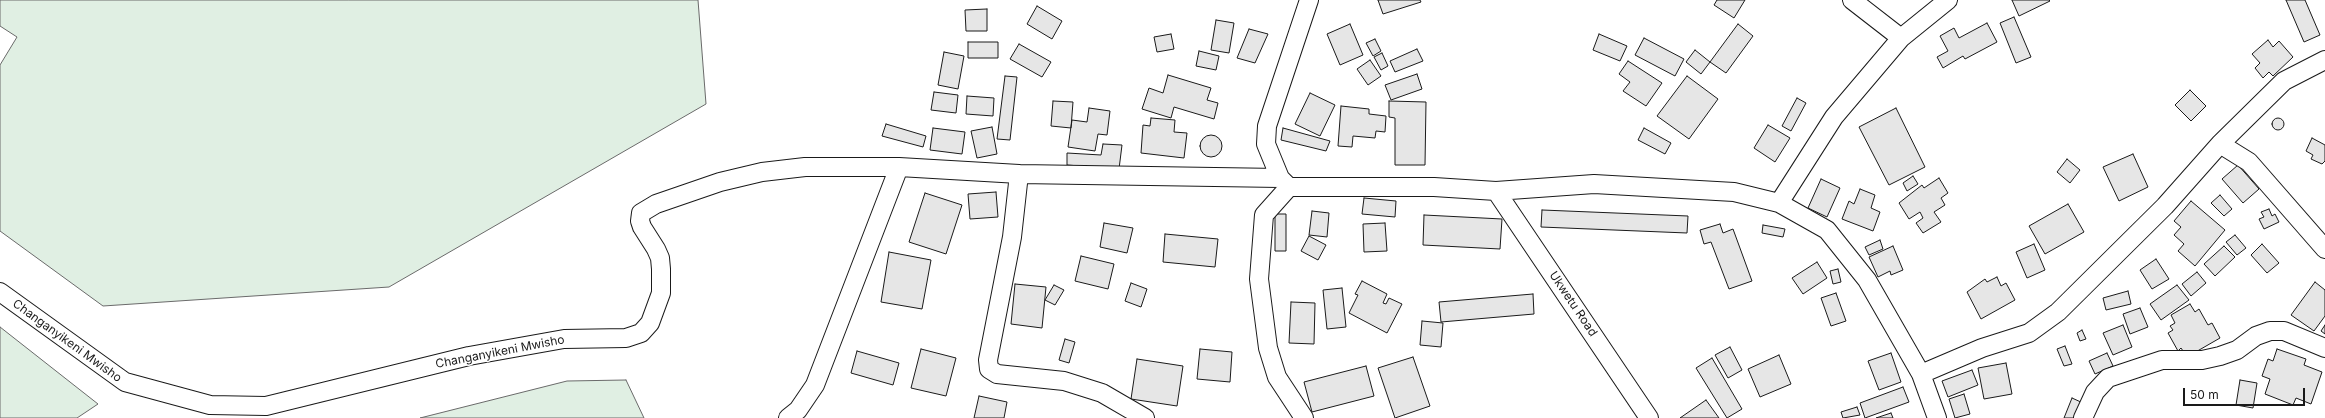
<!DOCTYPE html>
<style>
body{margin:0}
#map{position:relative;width:2325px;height:418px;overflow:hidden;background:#fff;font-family:Inter,sans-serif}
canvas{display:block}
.scale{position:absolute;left:2183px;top:388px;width:122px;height:18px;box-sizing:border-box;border:2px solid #1a1a1a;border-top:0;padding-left:5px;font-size:12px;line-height:14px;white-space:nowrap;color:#1a1a1a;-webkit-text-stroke:3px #fff;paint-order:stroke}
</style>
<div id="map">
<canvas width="2325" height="418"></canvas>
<div class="scale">50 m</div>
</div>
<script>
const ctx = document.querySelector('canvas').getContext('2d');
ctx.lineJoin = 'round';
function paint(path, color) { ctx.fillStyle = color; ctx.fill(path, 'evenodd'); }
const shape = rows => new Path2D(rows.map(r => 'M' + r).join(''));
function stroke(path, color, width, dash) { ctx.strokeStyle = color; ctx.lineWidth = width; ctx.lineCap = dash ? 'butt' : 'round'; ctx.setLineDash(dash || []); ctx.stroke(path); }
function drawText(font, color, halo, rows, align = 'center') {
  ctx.font = font + ' Inter,sans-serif'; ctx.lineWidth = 3; ctx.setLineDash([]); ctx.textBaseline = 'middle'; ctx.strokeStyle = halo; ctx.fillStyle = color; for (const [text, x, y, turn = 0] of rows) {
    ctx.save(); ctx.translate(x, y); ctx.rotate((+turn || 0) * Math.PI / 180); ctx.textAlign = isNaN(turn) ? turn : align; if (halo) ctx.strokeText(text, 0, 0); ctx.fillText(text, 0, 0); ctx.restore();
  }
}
const green = shape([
 [0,0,698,0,706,104,389,287,103,306,0,231,0,65,17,37,0,26,0,0],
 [0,327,98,404,77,418,0,418,0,327],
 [626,380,644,418,420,418,567,381,626,380]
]);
paint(green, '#e0efe3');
stroke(green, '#6a6a6a', 1);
const building = shape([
 [1378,0,1420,0,1421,2,1383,14,1378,0],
 [1717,0,1745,0,1734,18,1714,5,1717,0],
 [2012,0,2049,0,2050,1,2019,16,2012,0],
 [2286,0,2305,0,2320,35,2304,42,2286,0],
 [1037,6,1062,21,1052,39,1027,24,1037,6],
 [987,9,987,31,966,31,965,10,987,9],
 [2014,17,2031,57,2016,63,2000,23,2014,17],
 [1216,20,1234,23,1229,53,1211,50,1216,20],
 [1987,23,1997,42,1965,59,1963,56,1943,68,1937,57,1948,51,1940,36,1954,28,1959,38,1987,23],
 [1350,24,1363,55,1340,65,1327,34,1350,24],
 [1738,24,1753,36,1726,73,1710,62,1738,24],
 [1249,29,1268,34,1255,63,1237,58,1249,29],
 [1171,34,1174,49,1157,52,1154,37,1171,34],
 [1599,34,1627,46,1620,61,1593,50,1599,34],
 [1644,38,1684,59,1675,76,1635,55,1644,38],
 [1375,39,1381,51,1373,56,1366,43,1375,39],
 [2268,40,2273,47,2279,41,2293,57,2273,76,2269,72,2263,78,2255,68,2260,63,2252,54,2268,40],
 [968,42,998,42,998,58,968,58,968,42],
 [1019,44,1051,62,1042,77,1010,59,1019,44],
 [1417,49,1423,61,1395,72,1390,61,1417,49],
 [1695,50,1710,62,1701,74,1686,62,1695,50],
 [1199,51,1219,56,1216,70,1196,66,1199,51],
 [944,52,964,56,958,89,938,85,944,52],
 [1382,53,1388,66,1381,70,1374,57,1382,53],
 [1370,60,1381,76,1368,85,1357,69,1370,60],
 [1628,61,1662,83,1646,106,1623,91,1630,82,1619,74,1628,61],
 [1417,74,1422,89,1391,100,1385,85,1417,74],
 [1168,75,1211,88,1207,100,1218,103,1214,119,1174,107,1171,118,1142,109,1149,88,1163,93,1168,75],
 [1005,76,1017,77,1010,140,997,139,1005,76],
 [1687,76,1718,99,1689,139,1657,116,1687,76],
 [2190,90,2206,106,2191,121,2175,105,2190,90],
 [934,92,958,95,956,113,931,110,934,92],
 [1310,93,1335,105,1320,136,1295,124,1310,93],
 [967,96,994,98,993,116,966,114,967,96],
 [1797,98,1806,103,1791,131,1782,126,1797,98],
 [1053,101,1073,102,1071,128,1051,126,1053,101],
 [1389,101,1426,102,1425,165,1395,165,1395,118,1389,117,1389,101],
 [1341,106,1369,109,1369,114,1386,116,1385,132,1376,131,1375,138,1353,136,1352,147,1338,146,1341,106],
 [1089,108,1110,111,1107,135,1098,134,1095,151,1068,147,1072,120,1087,122,1089,108],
 [1896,108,1925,167,1889,185,1859,127,1896,108],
 '2272 124a6 6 0 1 1 12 0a6 6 0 1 1-12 0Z',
 [1151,118,1175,120,1174,132,1187,133,1184,158,1141,153,1143,125,1150,126,1151,118],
 [886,124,926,136,923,147,882,136,886,124],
 [1768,125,1790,138,1775,162,1754,148,1768,125],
 [992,127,997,154,977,158,971,131,992,127],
 [933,128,965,132,962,154,930,150,933,128],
 [1283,128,1330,141,1326,151,1281,140,1283,128],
 [1644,128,1671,143,1665,154,1638,140,1644,128],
 '1200 146a11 11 0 1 1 22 0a11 11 0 1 1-22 0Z',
 [2312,138,2325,145,2325,161,2322,164,2311,159,2313,155,2306,151,2312,138],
 [1103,144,1122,145,1119,169,1067,165,1067,153,1101,155,1103,144],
 [2133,154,2148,187,2119,201,2103,167,2133,154],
 [2067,159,2080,170,2070,183,2057,172,2067,159],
 [2238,165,2259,189,2243,203,2222,179,2238,165],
 [1913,176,1918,184,1907,191,1903,183,1913,176],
 [1939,178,1948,193,1941,198,1945,205,1934,212,1941,222,1923,233,1916,223,1923,218,1920,212,1909,219,1899,203,1922,185,1924,188,1939,178],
 [1821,179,1840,188,1827,217,1808,208,1821,179],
 [1860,189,1875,195,1871,208,1880,212,1873,231,1842,219,1849,201,1854,204,1860,189],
 [996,192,998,217,970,219,968,194,996,192],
 [925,193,962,205,946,254,909,242,925,193],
 [2220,195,2232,209,2224,216,2211,203,2220,195],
 [1364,198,1396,201,1395,217,1362,214,1364,198],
 [2191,201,2225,230,2195,266,2178,251,2184,244,2174,235,2181,227,2174,221,2191,201],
 [2068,204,2084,232,2045,254,2029,226,2068,204],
 [2269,209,2272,216,2275,214,2279,222,2264,229,2259,219,2264,217,2261,212,2269,209],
 [1542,210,1688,216,1687,233,1541,227,1542,210],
 [1312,211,1329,213,1327,237,1309,235,1312,211],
 [1275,214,1286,214,1286,251,1275,251,1275,214],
 [1424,215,1502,219,1500,249,1423,245,1424,215],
 [1104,223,1133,228,1127,253,1100,247,1104,223],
 [1385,223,1387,251,1364,252,1363,224,1385,223],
 [1720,224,1723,233,1733,229,1752,281,1729,289,1711,242,1704,244,1700,230,1720,224],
 [1763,225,1785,229,1783,237,1762,233,1763,225],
 [1165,234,1218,239,1215,267,1163,262,1165,234],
 [2235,235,2246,248,2237,255,2226,242,2235,235],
 [1309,236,1326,245,1318,260,1301,251,1309,236],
 [1880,240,1883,249,1869,255,1865,247,1880,240],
 [2034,244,2045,270,2027,278,2016,252,2034,244],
 [2262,244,2279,263,2267,273,2251,255,2262,244],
 [1893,246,1903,270,1891,275,1890,271,1878,277,1869,257,1893,246],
 [2224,246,2235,257,2215,276,2204,264,2224,246],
 [889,252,931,260,922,309,881,302,889,252],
 [1081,256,1114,264,1108,289,1075,281,1081,256],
 [2156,259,2169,279,2152,289,2140,270,2156,259],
 [1817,262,1827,278,1803,294,1792,278,1817,262],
 [1838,269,1841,282,1833,284,1830,271,1838,269],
 [2197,272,2206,283,2191,296,2182,284,2197,272],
 [1997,277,2001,286,2006,283,2015,300,1981,319,1967,292,1985,279,1987,282,1997,277],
 [1362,281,1387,294,1383,303,1386,304,1389,298,1402,304,1387,333,1349,313,1358,295,1355,294,1362,281],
 [2315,282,2325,290,2325,316,2314,331,2291,315,2315,282],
 [1131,283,1147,289,1141,307,1125,301,1131,283],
 [1015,284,1046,287,1042,328,1011,324,1015,284],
 [1054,285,1064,290,1055,305,1045,300,1054,285],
 [2177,285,2189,300,2161,320,2150,304,2177,285],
 [1342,288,1346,327,1327,329,1323,290,1342,288],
 [2128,291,2131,304,2106,310,2103,298,2128,291],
 [1836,293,1846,321,1831,326,1821,298,1836,293],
 [1533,294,1534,314,1441,322,1439,302,1533,294],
 [1291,302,1315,303,1314,344,1289,343,1291,302],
 [2190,304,2195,312,2199,309,2208,325,2212,323,2220,338,2187,357,2181,348,2178,351,2168,333,2173,330,2170,326,2175,323,2171,315,2190,304],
 [2140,308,2148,327,2130,334,2123,314,2140,308],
 [1422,321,1443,323,1441,347,1420,345,1422,321],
 [2123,325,2132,347,2113,355,2103,333,2123,325],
 [2325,325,2325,334,2321,331,2325,325],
 [2082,330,2086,339,2080,341,2077,333,2082,330],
 [1065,339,1075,342,1069,363,1059,360,1065,339],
 [2065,346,2072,364,2064,366,2057,349,2065,346],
 [1730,347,1742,370,1728,378,1715,355,1730,347],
 [921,349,956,358,946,396,911,388,921,349],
 [1200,349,1232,352,1230,382,1197,379,1200,349],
 [2277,349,2306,359,2304,365,2322,372,2311,404,2296,398,2293,405,2265,394,2270,379,2262,376,2268,359,2273,361,2277,349],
 [857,351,899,363,893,385,851,373,857,351],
 [1891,353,1901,382,1879,390,1868,361,1891,353],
 [2107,353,2113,366,2095,374,2089,361,2107,353],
 [1779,355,1791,384,1760,397,1748,369,1779,355],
 [1413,357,1430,406,1395,418,1378,368,1413,357],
 [1712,358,1742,409,1727,418,1696,368,1712,358],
 [1137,359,1183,366,1177,406,1131,399,1137,359],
 [2006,363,2012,394,1984,399,1978,368,2006,363],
 [1366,366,1374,396,1312,412,1304,382,1366,366],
 [1972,370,1978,385,1948,397,1942,381,1972,370],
 [2240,380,2257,383,2253,408,2236,405,2240,380],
 [1903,387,1909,402,1865,418,1860,403,1903,387],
 [1964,394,1970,414,1955,418,1949,399,1964,394],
 [979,396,1007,402,1004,418,974,418,979,396],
 [2072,398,2083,403,2077,418,2064,418,2072,398],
 [1706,400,1719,418,1680,418,1706,400],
 [1857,407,1860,415,1843,418,1841,412,1857,407],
 [1891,413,1893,418,1876,418,1891,413]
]);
paint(building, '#e6e6e6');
stroke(building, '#1a1a1a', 1);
const minor = shape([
 [1309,0,1267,126,1266,144,1280,178,1289,187,1434,187,1496,191,1594,184,1734,192,1779,203,1827,230,1867,280,1921,374,1937,418],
 [1852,0,1901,38],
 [2220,144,2249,162,2325,249],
 [1019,174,1012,237,988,360,989,369,997,374,1064,381,1102,393,1145,418],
 [1289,187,1264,215,1259,279,1268,348,1277,377,1304,418],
 [1496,191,1649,418],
 [1779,203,1834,117,1901,38,1948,0],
 [0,292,125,382,210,405,266,406,469,356,564,339,626,338,641,333,650,323,661,293,661,269,660,258,656,249,642,227,640,221,641,213,656,204,720,182,762,172,805,167,899,167,1019,174,1280,178],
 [1921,374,1982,348,2029,333,2058,312,2165,206,2220,144,2284,81,2325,60],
 [788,418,798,410,815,385,899,167],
 [2083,418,2095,392,2108,378,2162,360,2202,360,2220,356,2237,350,2256,336,2270,331,2284,331,2325,348]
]);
stroke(minor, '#1a1a1a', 20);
stroke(minor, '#fff', 18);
drawText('12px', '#1a1a1a', '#fff', [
 ["Ukwetu Road",1573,304,56],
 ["Changanyikeni Mwisho",67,341,36],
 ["Changanyikeni Mwisho",500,352,-11]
]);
</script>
